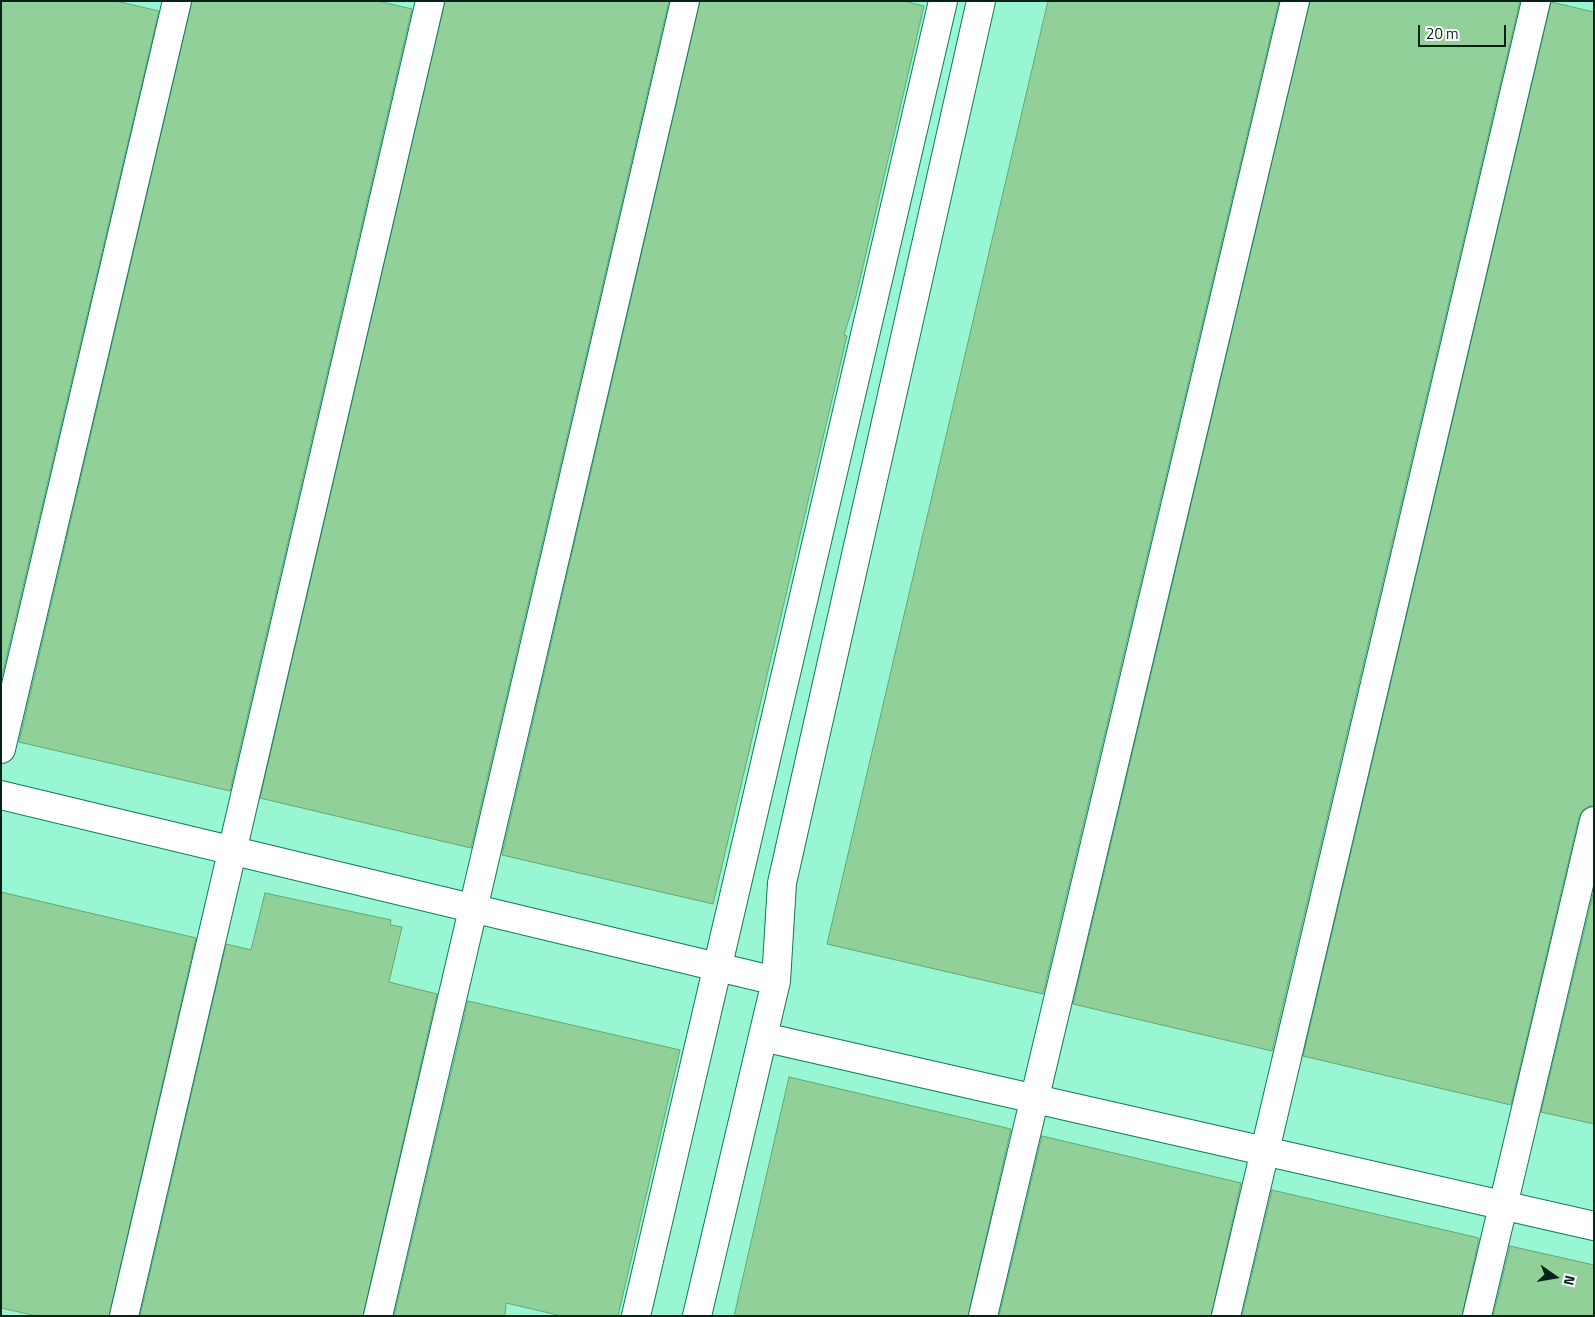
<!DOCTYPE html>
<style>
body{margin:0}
#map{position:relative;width:1595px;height:1317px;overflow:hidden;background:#98f6d2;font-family:"Titillium Web",sans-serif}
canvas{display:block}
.frame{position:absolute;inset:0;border:2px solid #042218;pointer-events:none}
.north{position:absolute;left:1530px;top:1252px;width:50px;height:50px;-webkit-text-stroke:4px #fff;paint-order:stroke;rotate:103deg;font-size:14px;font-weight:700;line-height:20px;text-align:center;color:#042218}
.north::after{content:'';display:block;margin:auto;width:18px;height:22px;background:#042218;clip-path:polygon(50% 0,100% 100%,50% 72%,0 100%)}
.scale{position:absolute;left:1418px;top:25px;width:88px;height:22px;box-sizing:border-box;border:2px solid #042218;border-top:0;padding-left:6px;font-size:15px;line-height:18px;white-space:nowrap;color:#042218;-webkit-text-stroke:4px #fff;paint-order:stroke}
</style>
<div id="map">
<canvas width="1595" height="1317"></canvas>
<div class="frame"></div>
<div class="north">N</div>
<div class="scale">20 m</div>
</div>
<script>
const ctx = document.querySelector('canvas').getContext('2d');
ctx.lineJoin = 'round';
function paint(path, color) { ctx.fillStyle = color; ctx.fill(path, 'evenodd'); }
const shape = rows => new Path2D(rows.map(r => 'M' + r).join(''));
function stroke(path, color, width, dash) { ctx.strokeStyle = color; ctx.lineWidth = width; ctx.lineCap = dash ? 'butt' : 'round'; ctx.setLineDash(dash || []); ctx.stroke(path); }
const building = shape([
 [1,1,116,1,159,11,1,680,1,1],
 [192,1,378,1,412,9,230,791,19,742,192,1],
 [445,1,669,1,471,848,260,798,445,1],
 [700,1,904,1,924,6,856,296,844,335,847,336,713,904,502,855,700,1],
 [1048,1,1279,1,1043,994,827,944,1048,1],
 [1310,1,1520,1,1272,1051,1073,1004,1310,1],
 [1551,2,1594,12,1594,806,1589,806,1583,810,1579,817,1511,1105,1303,1056,1551,2],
 [1594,890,1594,1124,1541,1112,1594,890],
 [1,892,196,938,109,1316,37,1316,1,1308,1,892],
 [265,893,391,920,390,925,402,927,389,982,437,994,363,1316,140,1316,226,944,251,950,265,893],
 [468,1001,680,1050,618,1316,562,1316,506,1303,505,1316,394,1316,468,1001],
 [789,1077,1011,1129,968,1316,734,1316,789,1077],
 [1042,1136,1241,1183,1211,1316,999,1316,1042,1136],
 [1272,1190,1479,1238,1462,1316,1242,1316,1272,1190],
 [1510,1246,1594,1265,1594,1316,1493,1316,1510,1246]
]);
paint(building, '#91d199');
stroke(building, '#67a671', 1);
const minor = shape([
 [1,749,177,1],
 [1,795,776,981],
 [763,1037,1594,1226],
 [124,1316,430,1],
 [378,1316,685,1],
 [636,1316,943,1],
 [697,1316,776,981,782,883,981,1],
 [983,1316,1295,1],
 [1226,1316,1536,1],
 [1477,1316,1594,821]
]);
stroke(minor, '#0c7b5d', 30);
stroke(minor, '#fff', 28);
</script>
